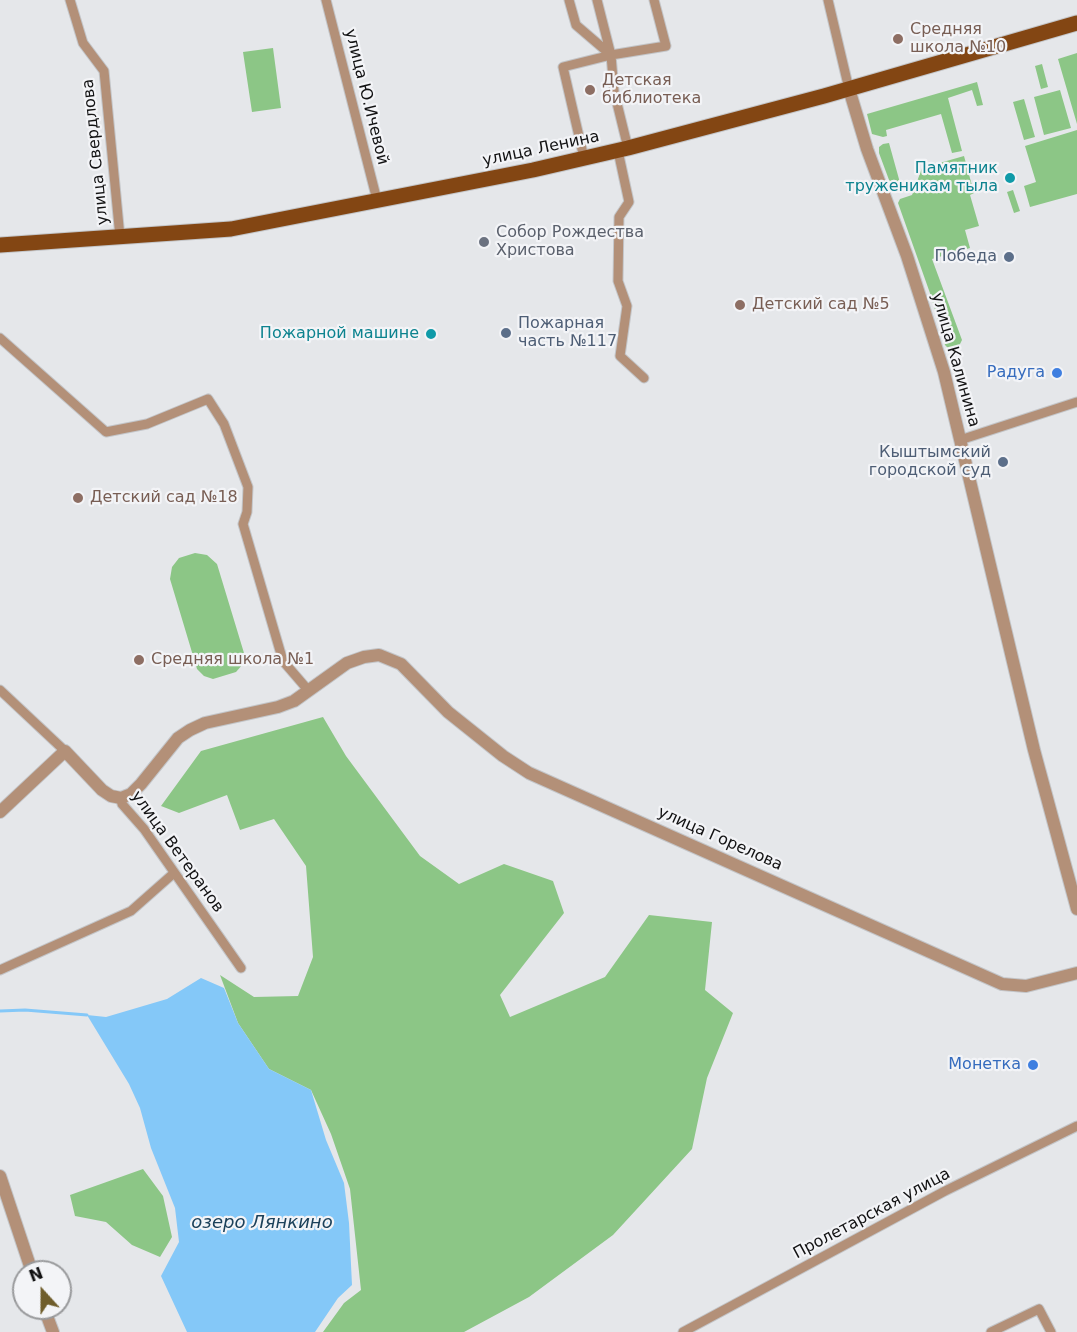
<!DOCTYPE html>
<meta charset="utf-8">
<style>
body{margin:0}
#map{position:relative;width:1077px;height:1332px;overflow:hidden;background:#e5e7ea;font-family:"DejaVu Sans",sans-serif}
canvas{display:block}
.north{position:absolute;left:12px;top:1260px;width:60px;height:60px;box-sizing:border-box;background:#f3f4f7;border:2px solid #999a9c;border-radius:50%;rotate:339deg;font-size:16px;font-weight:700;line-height:24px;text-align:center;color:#121213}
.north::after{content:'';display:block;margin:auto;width:21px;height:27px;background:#6f5d2b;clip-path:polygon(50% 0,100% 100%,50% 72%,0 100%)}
</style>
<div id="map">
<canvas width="1077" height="1332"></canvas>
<div class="north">N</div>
</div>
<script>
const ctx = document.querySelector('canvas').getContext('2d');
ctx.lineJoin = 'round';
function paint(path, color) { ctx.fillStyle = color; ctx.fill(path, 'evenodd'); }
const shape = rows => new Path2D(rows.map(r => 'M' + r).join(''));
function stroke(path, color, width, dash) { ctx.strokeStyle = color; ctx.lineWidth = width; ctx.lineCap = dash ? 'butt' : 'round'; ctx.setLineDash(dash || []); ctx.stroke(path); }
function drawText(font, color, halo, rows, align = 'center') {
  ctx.font = font + ' "DejaVu Sans",sans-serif'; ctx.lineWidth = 4.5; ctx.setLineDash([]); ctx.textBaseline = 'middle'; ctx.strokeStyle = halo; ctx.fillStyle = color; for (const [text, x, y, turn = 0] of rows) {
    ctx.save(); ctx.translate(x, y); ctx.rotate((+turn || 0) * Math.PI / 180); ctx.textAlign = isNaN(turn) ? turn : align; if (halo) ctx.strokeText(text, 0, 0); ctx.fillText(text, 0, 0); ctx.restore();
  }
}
paint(shape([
 [273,48,281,108,252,112,243,52],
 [1077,53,1077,124,1058,59],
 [1042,64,1048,87,1041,89,1035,66],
 [977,82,983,105,977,106,972,90,948,98,962,151,952,153,941,114,886,130,887,136,883,137,872,134,867,114],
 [1060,90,1071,128,1044,135,1034,97],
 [1024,99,1035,137,1024,140,1013,102],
 [1077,130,1077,194,1030,207,1024,186,1036,182,1025,146],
 [889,143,902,190,899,192,894,191,892,188,879,153,879,147,883,144],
 [964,156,974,193,970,195,979,226,965,230,970,248,932,259,962,340,957,350,951,351,945,345,931,296,898,203,900,199,912,195,922,168],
 [1013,190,1020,211,1014,213,1007,192],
 [195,553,207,555,217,564,244,653,243,664,236,672,213,679,204,676,197,669,170,579,172,567,179,558],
 [323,717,346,756,420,856,459,884,504,864,553,881,564,913,500,995,510,1017,605,977,649,915,712,922,705,990,733,1013,707,1078,692,1149,613,1235,529,1297,464,1332,323,1332,344,1303,361,1290,350,1189,331,1134,311,1090,269,1069,238,1023,220,975,254,997,298,996,313,957,306,866,274,819,240,830,227,795,179,813,161,806,201,751],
 [143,1169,163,1196,172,1237,160,1257,132,1245,106,1222,75,1216,70,1195]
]), '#8cc686');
paint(shape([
 [201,978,224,988,238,1023,269,1069,311,1090,326,1140,344,1183,349,1223,352,1285,338,1298,315,1332,187,1332,161,1276,179,1242,175,1208,151,1148,140,1108,129,1084,87,1015,106,1017,167,999]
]), '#84c8f8');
stroke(shape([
 [0,1011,25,1010,87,1015]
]), '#84c8f8', 3);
const minor = shape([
 [70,0,83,43,104,71,120,237],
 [326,0,377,200],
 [569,0,576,25,611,55,563,67,584,158],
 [597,0,611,55],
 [828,0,849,89],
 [628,148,614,91,611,55,666,46,654,0],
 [618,151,629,202,619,217,618,281,627,306,620,356,644,378],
 [0,338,106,432,147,424,208,399,224,424,248,487,247,512,243,524,283,661,308,690],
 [960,440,1077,402],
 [0,690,65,751],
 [121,798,122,804,144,829,241,968],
 [0,970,131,911,174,873],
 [683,1332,945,1191,1077,1126],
 [991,1332,1039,1309,1051,1332]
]);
const tertiary = shape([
 [849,89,867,149,907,256,944,372,1034,750,1077,909],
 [0,812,65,751,102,790,111,796,121,798,131,794,141,784,178,738,190,730,205,723,278,707,294,701,347,663,364,657,379,655,401,664,448,712,503,756,529,773,1002,984,1026,986,1077,973],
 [0,1176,32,1272],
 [44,1308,53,1332]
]);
const primary = shape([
 [0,245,231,229,533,170,628,148,824,96,1077,23]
]);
stroke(minor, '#c3c5c8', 11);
stroke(tertiary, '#c3c5c8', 14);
stroke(primary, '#c3c5c8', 17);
stroke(minor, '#b39078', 9);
stroke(tertiary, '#b39078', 12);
stroke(primary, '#834613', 15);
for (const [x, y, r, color] of [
 [898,39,6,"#8d6e63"],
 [590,90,6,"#8d6e63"],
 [1010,178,6,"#0f9aa8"],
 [484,242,6,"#6b7280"],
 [1009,257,6,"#5c6f8a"],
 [740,305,6,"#8d6e63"],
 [506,333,6,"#5c6f8a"],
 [431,334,6,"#0f9aa8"],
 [1057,373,6,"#3f7fe0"],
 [1003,462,6,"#5c6f8a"],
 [78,498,6,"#8d6e63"],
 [139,660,6,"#8d6e63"],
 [1033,1065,6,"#3f7fe0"]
]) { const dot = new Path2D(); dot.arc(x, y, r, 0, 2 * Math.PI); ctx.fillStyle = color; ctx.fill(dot); stroke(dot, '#f3f4f7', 2); }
drawText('16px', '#785e54', '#f3f4f7', [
 ["Средняя",910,30],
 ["школа №10",910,48],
 ["Детская",602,81],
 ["библиотека",602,99],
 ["Детский сад №5",752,305],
 ["Детский сад №18",90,498],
 ["Средняя школа №1",151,660]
], 'left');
drawText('16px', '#121213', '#f3f4f7', [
 ["улица Ю.Ичевой",366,97,76],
 ["улица Ленина",541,149,-12],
 ["улица Свердлова",96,152,-96],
 ["улица Калинина",955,360,74],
 ["улица Горелова",720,839,24],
 ["улица Ветеранов",177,852,54],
 ["Пролетарская улица",872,1214,-28]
]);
drawText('16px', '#0d838f', '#f3f4f7', [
 ["Памятник",998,169],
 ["труженикам тыла",998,187],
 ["Пожарной машине",419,334]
], 'right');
drawText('16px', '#5b616d', '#f3f4f7', [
 ["Собор Рождества",496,233],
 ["Христова",496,251]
], 'left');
drawText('16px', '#4e5e75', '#f3f4f7', [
 ["Победа",997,257],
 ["Пожарная",518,324,"left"],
 ["часть №117",518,342,"left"],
 ["Кыштымский",991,453],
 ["городской суд",991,471]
], 'right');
drawText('16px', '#366cbe', '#f3f4f7', [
 ["Радуга",1045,373],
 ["Монетка",1021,1065]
], 'right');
drawText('italic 18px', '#1c415a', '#f3f4f7', [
 ["озеро Лянкино",262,1223]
]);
</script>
